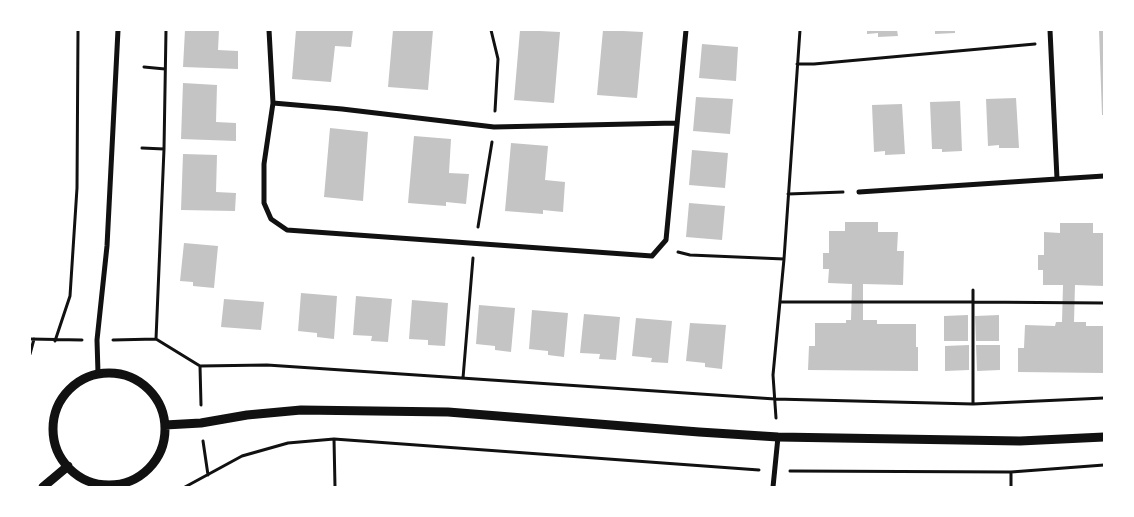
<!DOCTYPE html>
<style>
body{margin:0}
#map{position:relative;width:1134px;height:517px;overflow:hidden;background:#fff;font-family:Quicksand,sans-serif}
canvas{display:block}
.frame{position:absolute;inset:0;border:31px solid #fff;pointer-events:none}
</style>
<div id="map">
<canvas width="1134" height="517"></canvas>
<div class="frame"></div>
</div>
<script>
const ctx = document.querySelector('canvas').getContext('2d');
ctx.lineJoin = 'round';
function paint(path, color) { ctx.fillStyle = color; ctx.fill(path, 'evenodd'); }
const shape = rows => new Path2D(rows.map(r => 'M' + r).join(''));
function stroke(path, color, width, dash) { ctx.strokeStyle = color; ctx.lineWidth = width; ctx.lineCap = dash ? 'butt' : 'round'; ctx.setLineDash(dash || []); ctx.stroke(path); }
paint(shape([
 [185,30,219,30,218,50,238,51,238,69,183,67],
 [296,30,353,30,351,47,335,46,331,82,292,79],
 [393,30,433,30,428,90,388,87],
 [520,30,560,32,554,103,514,100],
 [603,30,643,32,637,98,597,95],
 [867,30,897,30,898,36,878,37,878,33,867,34],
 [935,30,955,30,955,33,935,34],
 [1099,30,1104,30,1104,115,1102,115],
 [702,44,738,47,736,81,699,78],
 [183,83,217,85,216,122,236,123,236,141,181,139],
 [696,97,733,99,730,134,693,131],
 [1016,98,1019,148,999,148,999,145,988,146,986,99],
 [960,101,962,151,942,152,942,149,932,149,930,102],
 [902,104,905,154,885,155,885,151,874,152,872,105],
 [330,128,368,132,363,201,324,197],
 [414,136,451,139,449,173,469,174,466,204,446,202,446,206,408,203],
 [511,143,548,146,545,180,565,182,563,212,543,210,543,214,505,211],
 [692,150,728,153,725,188,689,185],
 [183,154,217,155,216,192,236,193,235,211,181,210],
 [689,203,725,206,722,240,686,237],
 [845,222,878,222,878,232,898,232,897,251,904,251,903,285,863,284,863,320,877,320,877,324,916,324,916,347,918,347,918,371,808,370,809,346,815,346,815,323,846,323,846,320,851,320,852,284,828,283,829,269,823,269,823,253,829,253,829,231,845,231],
 [1060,223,1093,223,1093,233,1104,233,1104,286,1075,285,1074,322,1086,322,1086,326,1104,326,1104,373,1018,372,1018,348,1024,348,1025,325,1055,326,1056,322,1062,322,1063,285,1043,285,1043,270,1038,270,1038,255,1044,255,1044,232,1060,233],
 [184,243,218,246,214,288,193,286,193,282,180,281],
 [301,293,337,296,334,339,317,337,317,333,298,331],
 [356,296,392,299,388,342,371,341,372,336,353,335],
 [224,299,264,302,261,330,221,327],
 [412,300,448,303,445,346,428,345,428,340,409,339],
 [479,305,515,308,511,352,495,350,495,346,476,344],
 [532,310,568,313,564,357,548,355,548,351,529,349],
 [584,314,620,317,616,360,599,359,600,354,580,353],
 [968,315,968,341,944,341,944,316],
 [999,315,999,341,976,341,975,316],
 [636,318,672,321,668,363,651,362,652,358,632,356],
 [690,323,726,325,722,369,705,367,705,363,686,361],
 [969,345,969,370,945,371,945,346],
 [976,345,1000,345,1000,370,977,371]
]), '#c4c4c4');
stroke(shape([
 [491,30,498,59,495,111],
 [797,64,814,64,1035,44],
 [144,67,165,69],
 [142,148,164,149],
 [788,194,843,192],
 [478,227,492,142],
 [678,252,690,255,784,259],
 [780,302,973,302,973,290],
 [30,339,82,340],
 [156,339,164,149,166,30],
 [113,340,156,339,200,366,267,365,775,399,973,404,1104,398],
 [55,341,70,296,77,188,78,30],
 [30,354,34,339],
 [200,366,201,405],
 [463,378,473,258],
 [973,404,973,302,1104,303],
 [776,418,773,375,784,259,800,30],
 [334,439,335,487],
 [203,441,208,475],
 [790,471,1011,472,1104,465],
 [1011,473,1011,487],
 [185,487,242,456,288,443,334,439,759,470]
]), '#111', 3);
stroke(shape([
 [269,30,273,103,264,164,264,203,271,219,287,230,652,256,666,240,686,30],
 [1050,30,1057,179,1104,176],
 [273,103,342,109,494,127,676,123],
 [859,192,1057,179],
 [98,373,97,340,107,246,118,30],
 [773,487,778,437]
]), '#111', 5);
stroke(shape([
 '53 429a56 56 0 1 1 112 0a56 56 0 1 1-112 0Z',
 [165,425,201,423,247,415,301,410,448,412,699,432,778,437,1020,441,1104,437],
 [43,487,68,466]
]), '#111', 9);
</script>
